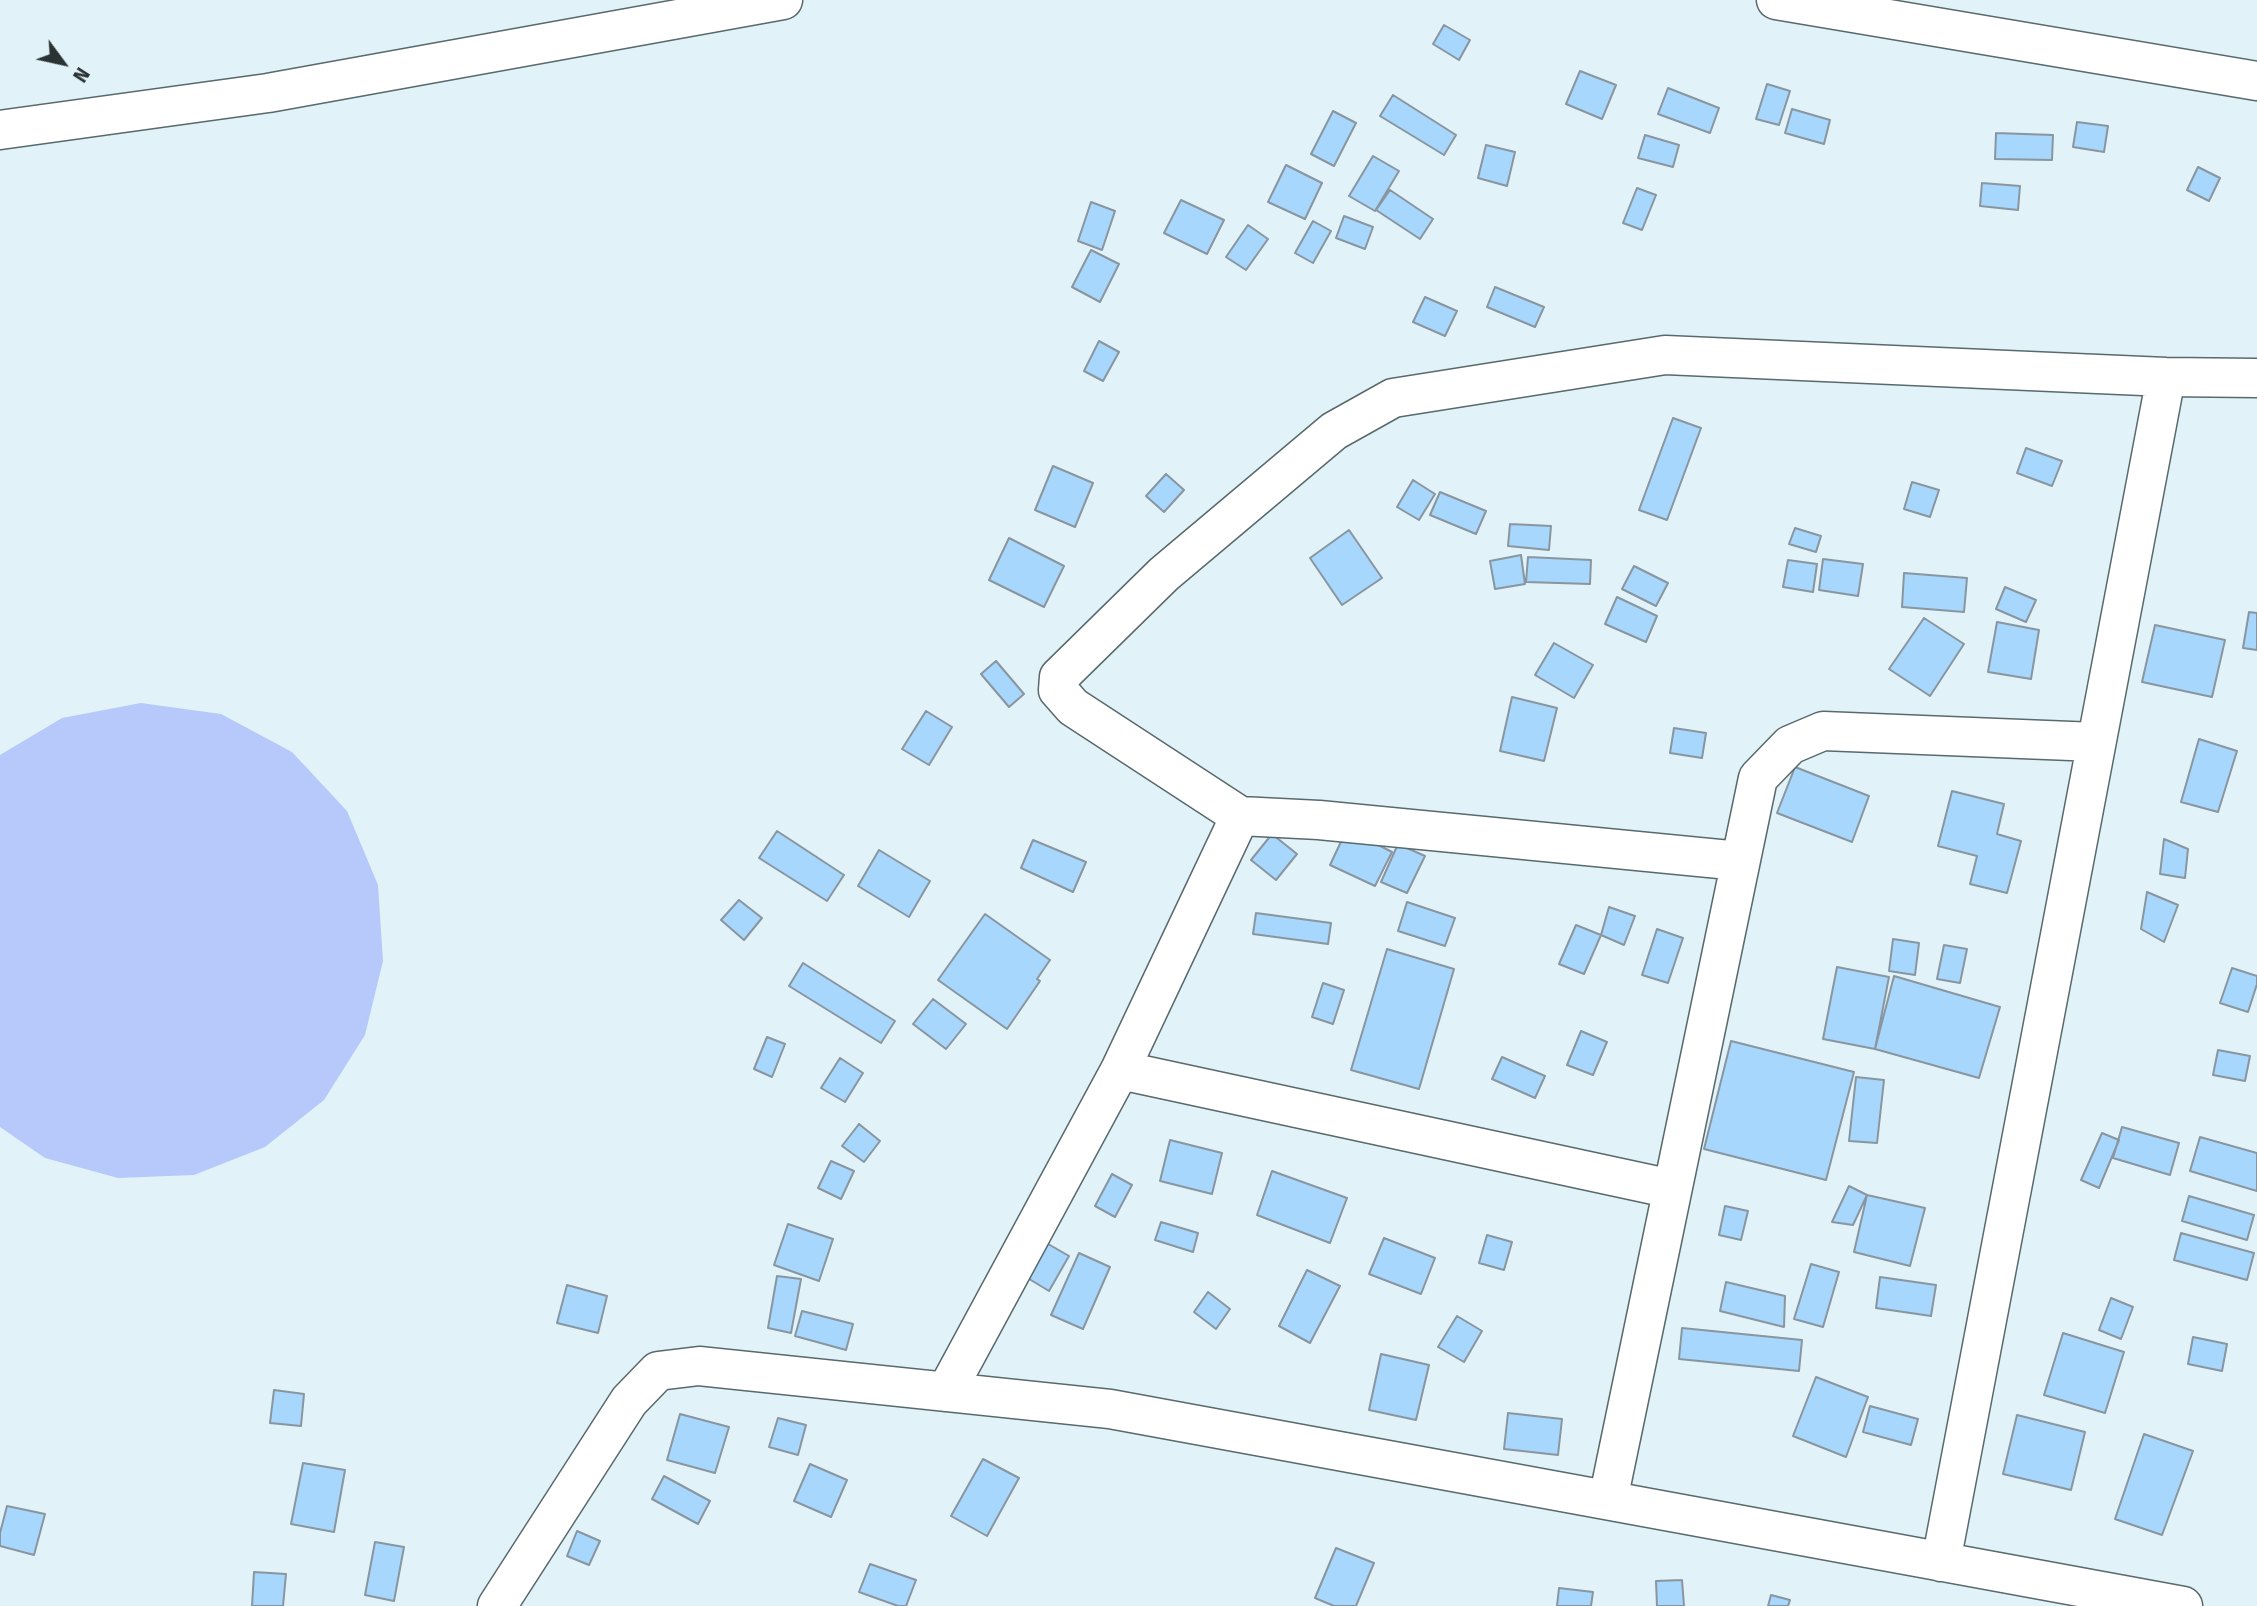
<!DOCTYPE html>
<style>
body{margin:0}
#map{position:relative;width:2257px;height:1606px;overflow:hidden;background:#e1f3f8;font-family:"Fira Sans",sans-serif}
canvas{display:block}
.north{position:absolute;left:28px;top:28px;width:70px;height:70px;-webkit-text-stroke:5px #e1f3f8;paint-order:stroke;rotate:123deg;font-size:19px;font-weight:700;line-height:28px;text-align:center;color:#2b3234}
.north::after{content:'';display:block;margin:auto;width:24px;height:32px;background:#2b3234;clip-path:polygon(50% 0,100% 100%,50% 72%,0 100%)}
</style>
<div id="map">
<canvas width="2257" height="1606"></canvas>
<div class="north">N</div>
</div>
<script>
const ctx = document.querySelector('canvas').getContext('2d');
ctx.lineJoin = 'round';
function paint(path, color) { ctx.fillStyle = color; ctx.fill(path, 'evenodd'); }
const shape = rows => new Path2D(rows.map(r => 'M' + r).join(''));
function stroke(path, color, width, dash) { ctx.strokeStyle = color; ctx.lineWidth = width; ctx.lineCap = dash ? 'butt' : 'round'; ctx.setLineDash(dash || []); ctx.stroke(path); }
paint(shape([
 [141,703,221,714,292,752,347,811,378,885,383,961,365,1035,324,1100,265,1147,194,1175,118,1178,45,1158,0,1127,0,755,62,718]
]), '#b6c9fa');
const building = shape([
 [1444,25,1470,40,1459,60,1433,44,1444,25],
 [1580,71,1616,85,1602,119,1566,104,1580,71],
 [1767,84,1790,91,1779,125,1756,119,1767,84],
 [1668,88,1719,108,1710,133,1658,114,1668,88],
 [1393,95,1456,135,1444,155,1380,116,1393,95],
 [1792,109,1830,120,1824,144,1785,133,1792,109],
 [1333,111,1356,123,1334,166,1311,154,1333,111],
 [2077,122,2108,126,2104,152,2073,147,2077,122],
 [1996,133,2053,135,2052,160,1995,159,1996,133],
 [1645,135,1679,145,1673,167,1638,158,1645,135],
 [1486,145,1515,152,1507,186,1478,178,1486,145],
 [1373,156,1399,171,1375,211,1349,196,1373,156],
 [1286,165,1322,183,1305,219,1268,202,1286,165],
 [2198,167,2220,178,2209,201,2187,190,2198,167],
 [1982,183,2020,186,2018,210,1980,206,1982,183],
 [1637,188,1656,195,1642,230,1623,223,1637,188],
 [1390,190,1433,219,1420,239,1376,210,1390,190],
 [1181,200,1224,220,1207,254,1164,233,1181,200],
 [1091,202,1115,211,1102,250,1078,241,1091,202],
 [1344,216,1373,227,1365,249,1336,238,1344,216],
 [1313,221,1331,231,1313,263,1295,253,1313,221],
 [1248,225,1268,239,1246,270,1226,257,1248,225],
 [1091,250,1119,264,1100,302,1072,287,1091,250],
 [1495,287,1544,307,1535,327,1487,307,1495,287],
 [1425,297,1457,311,1445,336,1413,322,1425,297],
 [1099,341,1119,352,1103,381,1084,371,1099,341],
 [1673,418,1701,428,1667,520,1639,510,1673,418],
 [2026,448,2062,461,2052,486,2017,473,2026,448],
 [1053,466,1093,483,1075,527,1035,510,1053,466],
 [1166,474,1184,490,1164,512,1146,496,1166,474],
 [1413,480,1435,494,1419,520,1397,507,1413,480],
 [1912,482,1939,490,1930,517,1904,509,1912,482],
 [1440,492,1486,511,1476,534,1430,515,1440,492],
 [1510,524,1551,526,1549,550,1508,546,1510,524],
 [1795,528,1821,536,1816,552,1789,544,1795,528],
 [1349,530,1382,578,1342,605,1310,558,1349,530],
 [1009,538,1064,566,1044,607,989,580,1009,538],
 [1521,555,1525,584,1495,589,1490,561,1521,555],
 [1528,557,1591,560,1590,584,1526,582,1528,557],
 [1823,559,1863,564,1858,596,1819,590,1823,559],
 [1788,560,1817,564,1813,592,1783,587,1788,560],
 [1634,566,1668,583,1656,606,1622,589,1634,566],
 [1904,573,1967,578,1964,612,1902,607,1904,573],
 [2005,587,2036,600,2026,622,1996,609,2005,587],
 [1617,597,1657,616,1646,642,1605,624,1617,597],
 [2249,612,2257,613,2257,650,2243,648,2249,612],
 [1924,618,1964,644,1930,696,1889,669,1924,618],
 [1997,622,2039,630,2031,679,1988,672,1997,622],
 [2155,625,2225,640,2212,697,2142,682,2155,625],
 [1554,643,1593,665,1574,698,1535,675,1554,643],
 [996,661,1024,694,1009,707,981,674,996,661],
 [1512,697,1557,708,1544,761,1500,751,1512,697],
 [926,711,952,727,929,765,902,749,926,711],
 [1674,728,1706,733,1702,758,1670,753,1674,728],
 [2199,739,2237,751,2218,812,2181,802,2199,739],
 [1795,767,1869,796,1852,842,1777,813,1795,767],
 [1952,791,2004,804,1997,834,2021,841,2007,893,1970,884,1977,856,1938,846,1952,791],
 [1347,829,1392,852,1375,886,1330,865,1347,829],
 [777,831,844,875,827,901,759,858,777,831],
 [1272,834,1297,854,1276,880,1251,860,1272,834],
 [2164,839,2188,849,2185,878,2160,874,2164,839],
 [1033,840,1086,862,1073,892,1021,868,1033,840],
 [1398,844,1425,856,1407,893,1381,882,1398,844],
 [879,850,930,881,909,917,858,886,879,850],
 [2147,892,2178,905,2164,942,2141,929,2147,892],
 [739,900,762,918,744,940,721,920,739,900],
 [1407,902,1455,918,1445,946,1398,931,1407,902],
 [1609,907,1635,916,1624,945,1601,935,1609,907],
 [1256,913,1331,923,1328,944,1253,934,1256,913],
 [985,914,1050,960,1037,979,1040,981,1007,1029,938,980,985,914],
 [1576,925,1601,935,1584,974,1559,964,1576,925],
 [1657,929,1683,938,1668,983,1642,975,1657,929],
 [1893,939,1919,943,1915,975,1889,971,1893,939],
 [1944,945,1967,949,1960,983,1937,979,1944,945],
 [1387,949,1454,969,1419,1089,1351,1070,1387,949],
 [803,963,895,1021,881,1043,789,986,803,963],
 [1837,967,1889,977,1875,1049,1823,1039,1837,967],
 [2232,968,2257,976,2257,984,2248,1012,2220,1003,2232,968],
 [1894,976,2000,1007,1979,1078,1875,1049,1894,976],
 [1323,983,1344,990,1333,1024,1312,1017,1323,983],
 [933,999,966,1024,946,1049,913,1024,933,999],
 [1581,1031,1607,1042,1593,1075,1567,1065,1581,1031],
 [767,1037,785,1044,772,1077,754,1069,767,1037],
 [1731,1041,1854,1072,1826,1180,1704,1149,1731,1041],
 [2218,1050,2250,1056,2245,1081,2213,1075,2218,1050],
 [1502,1057,1545,1076,1535,1098,1492,1079,1502,1057],
 [840,1058,863,1073,845,1102,821,1088,840,1058],
 [1856,1077,1884,1080,1877,1143,1849,1141,1856,1077],
 [859,1124,880,1141,864,1162,842,1146,859,1124],
 [2122,1127,2179,1143,2170,1175,2113,1158,2122,1127],
 [2102,1133,2119,1140,2099,1188,2081,1180,2102,1133],
 [2200,1137,2257,1153,2257,1191,2190,1171,2200,1137],
 [1170,1140,1222,1153,1212,1194,1160,1181,1170,1140],
 [831,1161,854,1171,841,1199,818,1188,831,1161],
 [1272,1171,1347,1198,1330,1243,1257,1215,1272,1171],
 [1112,1174,1132,1185,1115,1217,1095,1206,1112,1174],
 [1849,1186,1867,1195,1853,1225,1832,1222,1849,1186],
 [1867,1195,1925,1208,1910,1266,1854,1252,1867,1195],
 [2189,1196,2254,1215,2247,1240,2182,1221,2189,1196],
 [1725,1206,1748,1211,1741,1240,1719,1235,1725,1206],
 [1161,1222,1198,1233,1193,1252,1155,1240,1161,1222],
 [788,1224,833,1239,819,1281,774,1265,788,1224],
 [2181,1233,2254,1253,2247,1280,2174,1260,2181,1233],
 [1487,1235,1512,1242,1504,1270,1479,1263,1487,1235],
 [1036,1237,1069,1256,1049,1291,1016,1271,1036,1237],
 [1384,1238,1435,1258,1421,1294,1369,1274,1384,1238],
 [1079,1253,1110,1267,1083,1329,1051,1315,1079,1253],
 [1811,1264,1839,1272,1823,1327,1794,1319,1811,1264],
 [1307,1270,1340,1286,1310,1343,1279,1326,1307,1270],
 [777,1276,801,1279,791,1333,768,1328,777,1276],
 [1880,1277,1936,1285,1931,1316,1876,1308,1880,1277],
 [1726,1282,1785,1296,1784,1327,1720,1311,1726,1282],
 [567,1285,607,1296,598,1333,557,1323,567,1285],
 [1208,1292,1230,1309,1216,1329,1194,1312,1208,1292],
 [2111,1298,2133,1307,2121,1339,2099,1330,2111,1298],
 [802,1311,853,1324,846,1350,795,1336,802,1311],
 [1457,1316,1482,1331,1464,1362,1438,1347,1457,1316],
 [1682,1328,1802,1340,1799,1371,1679,1359,1682,1328],
 [2063,1333,2124,1352,2105,1413,2044,1395,2063,1333],
 [2193,1337,2227,1344,2222,1371,2188,1364,2193,1337],
 [1381,1354,1429,1365,1416,1420,1369,1410,1381,1354],
 [1816,1377,1868,1397,1846,1457,1793,1436,1816,1377],
 [274,1390,304,1394,301,1426,270,1423,274,1390],
 [1870,1406,1918,1419,1911,1445,1863,1432,1870,1406],
 [1508,1413,1562,1419,1558,1455,1504,1449,1508,1413],
 [680,1414,729,1427,715,1473,667,1460,680,1414],
 [2017,1415,2085,1432,2071,1490,2003,1474,2017,1415],
 [778,1418,806,1425,798,1455,769,1447,778,1418],
 [2144,1434,2193,1451,2162,1535,2115,1519,2144,1434],
 [983,1459,1019,1478,987,1536,951,1516,983,1459],
 [303,1463,345,1470,334,1532,291,1524,303,1463],
 [810,1464,847,1480,831,1517,794,1501,810,1464],
 [664,1476,710,1501,698,1524,652,1499,664,1476],
 [7,1506,45,1514,34,1555,0,1546,0,1533,7,1506],
 [577,1531,600,1541,589,1565,567,1556,577,1531],
 [375,1542,404,1547,394,1601,365,1595,375,1542],
 [1336,1548,1374,1563,1356,1606,1334,1606,1315,1598,1336,1548],
 [870,1564,916,1580,906,1606,898,1606,859,1592,870,1564],
 [254,1572,286,1574,283,1606,252,1606,254,1572],
 [1682,1580,1684,1606,1657,1606,1656,1581,1682,1580],
 [1559,1588,1593,1592,1591,1606,1557,1606,1559,1588],
 [1771,1595,1790,1600,1788,1606,1768,1606,1771,1595]
]);
paint(building, '#a7d7fc');
stroke(building, '#89959f', 2);
const minor = shape([
 [1776,0,2257,81],
 [0,130,268,93,783,0],
 [1240,816,1073,707,1058,690,1059,677,1164,574,1334,431,1393,398,1665,355,2166,377,2257,378],
 [1120,1070,1672,1189],
 [946,1392,1120,1070,1240,816,1319,820,1740,861],
 [1608,1500,1758,778,1790,745,1823,731,2096,742],
 [1941,1562,2166,377],
 [497,1606,629,1401,658,1371,699,1366,1110,1409,2183,1606]
]);
stroke(minor, '#59696c', 41);
stroke(minor, '#fff', 38);
</script>
